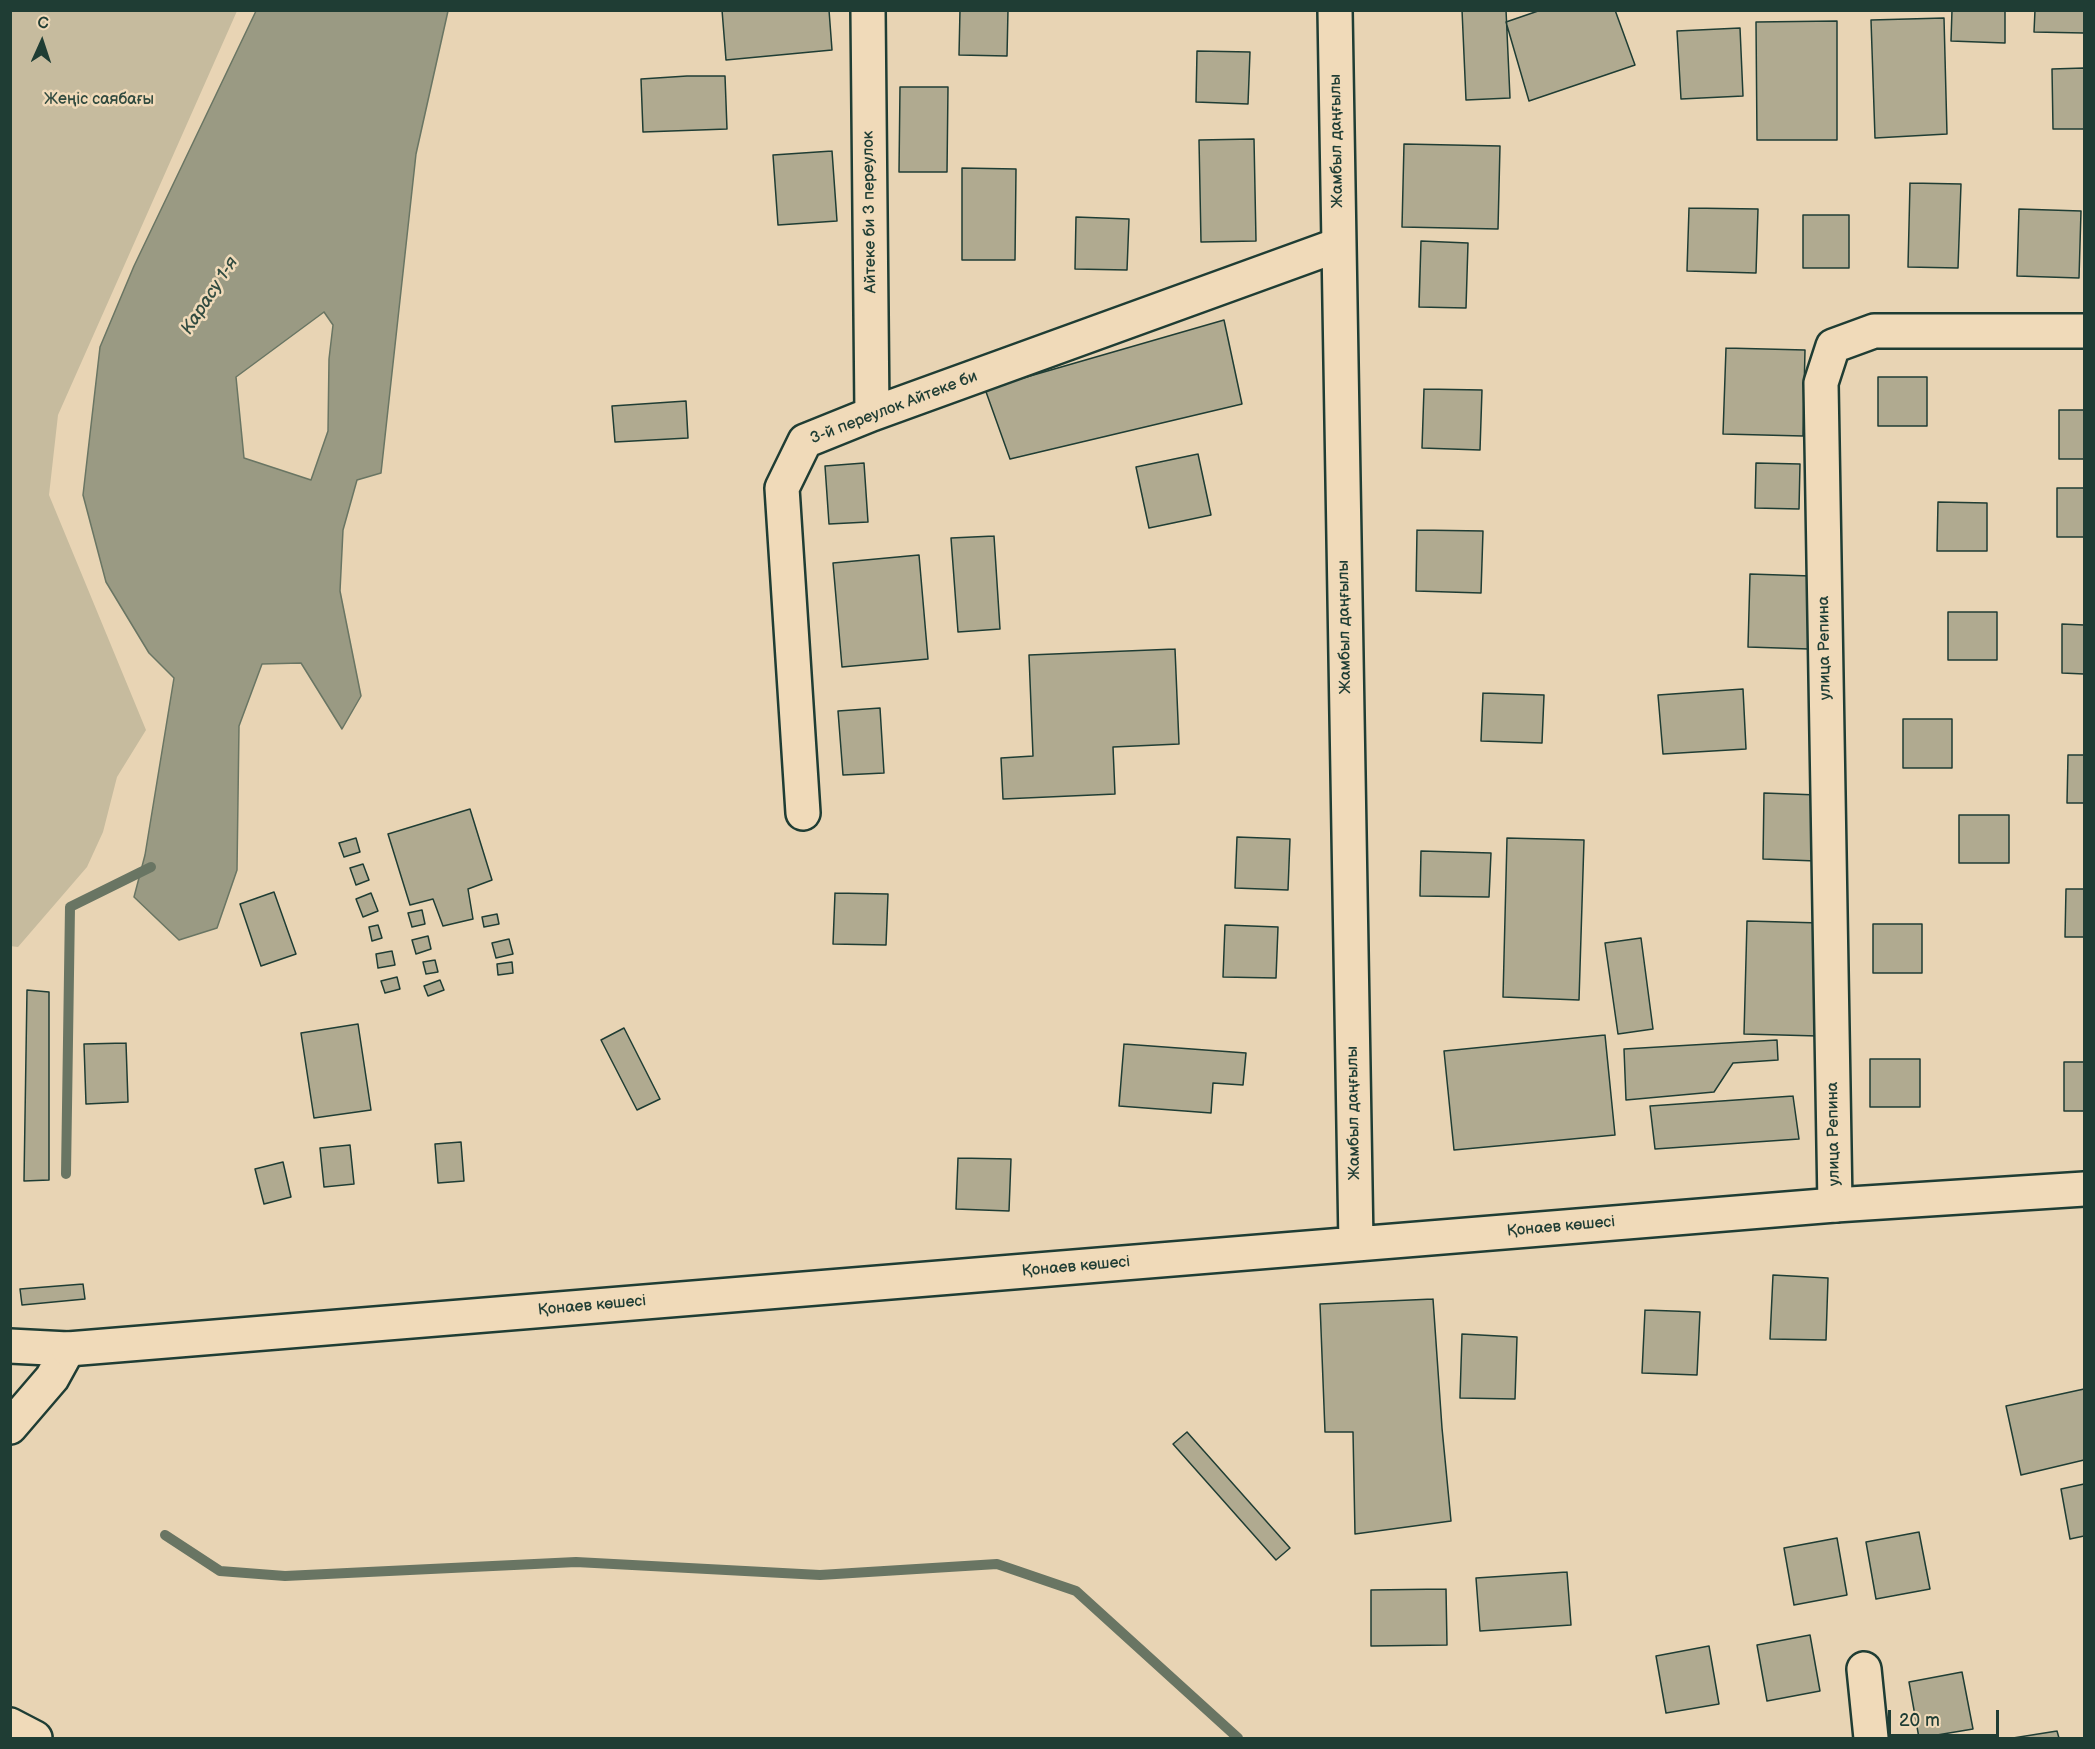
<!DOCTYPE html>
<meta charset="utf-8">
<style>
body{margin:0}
#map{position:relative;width:2095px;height:1749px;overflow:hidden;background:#e8d4b4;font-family:"Balsamiq Sans",sans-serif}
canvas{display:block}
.frame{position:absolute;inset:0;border:12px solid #1f3d34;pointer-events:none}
.north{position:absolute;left:12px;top:12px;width:60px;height:60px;-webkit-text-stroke:4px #f0dab9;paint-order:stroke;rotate:3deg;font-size:16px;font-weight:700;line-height:24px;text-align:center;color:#1f3d34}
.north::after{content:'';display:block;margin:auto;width:21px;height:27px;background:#1f3d34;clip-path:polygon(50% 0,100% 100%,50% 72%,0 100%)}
.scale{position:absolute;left:1888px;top:1710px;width:111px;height:27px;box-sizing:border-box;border:3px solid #1f3d34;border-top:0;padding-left:8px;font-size:18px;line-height:21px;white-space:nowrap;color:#1f3d34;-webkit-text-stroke:4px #f0dab9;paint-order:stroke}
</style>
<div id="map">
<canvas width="2095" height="1749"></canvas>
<div class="frame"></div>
<div class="north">С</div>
<div class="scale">20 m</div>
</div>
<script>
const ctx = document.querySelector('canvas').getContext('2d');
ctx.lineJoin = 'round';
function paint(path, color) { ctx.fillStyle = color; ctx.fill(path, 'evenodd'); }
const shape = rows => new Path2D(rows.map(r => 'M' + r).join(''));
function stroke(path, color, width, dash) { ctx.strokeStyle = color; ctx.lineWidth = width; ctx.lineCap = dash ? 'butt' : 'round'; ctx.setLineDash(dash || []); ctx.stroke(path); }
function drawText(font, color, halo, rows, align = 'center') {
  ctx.font = font + ' "Balsamiq Sans",sans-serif'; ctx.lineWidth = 5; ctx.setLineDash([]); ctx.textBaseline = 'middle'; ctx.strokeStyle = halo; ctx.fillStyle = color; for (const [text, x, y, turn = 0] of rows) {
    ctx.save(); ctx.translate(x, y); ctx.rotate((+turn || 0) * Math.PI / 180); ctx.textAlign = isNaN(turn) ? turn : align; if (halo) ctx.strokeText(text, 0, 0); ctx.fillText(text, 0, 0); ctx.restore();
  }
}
paint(shape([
 [10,11,237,11,58,415,49,495,146,730,117,777,103,832,87,867,18,947,10,946]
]), '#c6bb9e');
const water = shape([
 [256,11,448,11,416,154,381,473,357,480,343,530,340,591,361,696,342,729,301,663,262,664,239,726,237,870,217,928,179,940,134,897,145,855,174,678,149,653,106,582,83,495,100,347,134,266,256,11],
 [324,312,333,325,329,359,328,431,311,480,244,458,236,377,324,312]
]);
paint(water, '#9a9a83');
stroke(water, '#697563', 1.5);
stroke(shape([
 [66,1174,70,907,151,867],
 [165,1535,220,1571,285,1576,576,1562,820,1575,997,1564,1076,1591,1238,1738]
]), '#697563', 10);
const building = shape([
 [722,10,829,10,832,50,726,60,722,10],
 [960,10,1008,10,1007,56,959,55,960,10],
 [1462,10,1506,10,1510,98,1466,100,1462,10],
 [1541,10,1615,10,1635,65,1529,101,1506,22,1541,10],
 [1952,10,2005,10,2005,43,1951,41,1952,10],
 [2035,10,2084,10,2084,33,2034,32,2035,10],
 [1944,18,1947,134,1875,138,1871,20,1944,18],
 [1837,21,1837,140,1757,140,1756,22,1837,21],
 [1740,28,1743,96,1681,99,1677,31,1740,28],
 [1197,51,1250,52,1248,104,1196,102,1197,51],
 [2084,68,2084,129,2053,129,2052,69,2084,68],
 [687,76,725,76,727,129,643,132,641,79,687,76],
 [900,87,948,87,947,172,899,172,900,87],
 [1254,139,1256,241,1201,242,1199,140,1254,139],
 [1404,144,1500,146,1498,229,1402,227,1404,144],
 [832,151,837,221,778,225,773,155,832,151],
 [962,168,1016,169,1015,260,962,260,962,168],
 [1910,183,1961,184,1958,268,1908,267,1910,183],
 [1689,208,1758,209,1756,273,1687,271,1689,208],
 [2019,209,2081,211,2079,278,2017,276,2019,209],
 [1803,215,1849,215,1849,268,1803,268,1803,215],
 [1076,217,1129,219,1127,270,1075,269,1076,217],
 [1421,241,1468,243,1466,308,1419,307,1421,241],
 [1224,320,1242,404,1010,459,985,389,1224,320],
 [1726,348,1805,350,1803,436,1723,434,1726,348],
 [1878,377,1927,377,1927,426,1878,426,1878,377],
 [1424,389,1482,390,1480,450,1422,448,1424,389],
 [686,401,688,438,615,442,612,406,686,401],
 [2059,410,2084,410,2084,459,2059,459,2059,410],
 [1198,454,1211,515,1149,528,1136,467,1198,454],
 [864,463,868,522,829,524,825,466,864,463],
 [1756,463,1800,464,1799,509,1755,508,1756,463],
 [2057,488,2084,488,2084,537,2057,537,2057,488],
 [1938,502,1987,503,1987,551,1937,551,1938,502],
 [1417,530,1483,531,1481,593,1416,591,1417,530],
 [994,536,1000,629,958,632,951,538,994,536],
 [919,555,928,659,842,667,833,563,919,555],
 [1750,574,1811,576,1809,649,1748,647,1750,574],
 [1948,612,1997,612,1997,660,1948,660,1948,612],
 [2062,624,2084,625,2084,674,2062,673,2062,624],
 [1175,649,1179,744,1113,747,1115,794,1003,799,1001,758,1033,756,1029,655,1175,649],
 [1743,689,1746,749,1663,754,1658,695,1743,689],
 [1483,693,1544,695,1542,743,1481,741,1483,693],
 [880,708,884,773,843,775,838,711,880,708],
 [1903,719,1952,719,1952,768,1903,768,1903,719],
 [2068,755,2084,755,2084,803,2067,803,2068,755],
 [1764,793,1818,795,1816,861,1763,859,1764,793],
 [470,809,492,880,468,889,473,919,443,926,433,899,410,905,388,834,470,809],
 [1959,815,2009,815,2009,863,1959,863,1959,815],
 [1237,837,1290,839,1288,890,1235,888,1237,837],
 [356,838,360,852,344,857,339,843,356,838],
 [1507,838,1584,840,1579,1000,1503,997,1507,838],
 [1421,851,1491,853,1489,897,1420,896,1421,851],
 [363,864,369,880,356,885,350,868,363,864],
 [2066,889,2084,889,2084,937,2065,937,2066,889],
 [274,892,296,954,261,966,240,904,274,892],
 [371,893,378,911,363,917,356,899,371,893],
 [835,893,888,894,886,945,833,944,835,893],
 [422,910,425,924,412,927,408,913,422,910],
 [497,914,499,924,484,927,482,917,497,914],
 [1747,921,1821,923,1818,1036,1744,1034,1747,921],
 [1873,924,1922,924,1922,973,1873,973,1873,924],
 [378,925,382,938,372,941,369,927,378,925],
 [1225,925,1278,927,1276,978,1223,977,1225,925],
 [428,936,431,949,416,954,412,940,428,936],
 [1641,938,1653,1029,1618,1034,1605,943,1641,938],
 [509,939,513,954,496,958,492,943,509,939],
 [392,951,395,965,378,968,376,954,392,951],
 [435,960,438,972,426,974,423,962,435,960],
 [512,962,513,973,498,975,497,964,512,962],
 [397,977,400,989,385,993,381,981,397,977],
 [440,980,444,990,428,996,424,986,440,980],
 [27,990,49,992,49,1180,24,1181,27,990],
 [358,1024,371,1110,314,1118,301,1033,358,1024],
 [624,1028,660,1099,637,1110,601,1040,624,1028],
 [1605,1035,1615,1135,1454,1150,1444,1051,1605,1035],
 [1777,1040,1778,1060,1733,1063,1714,1092,1626,1100,1624,1049,1777,1040],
 [126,1043,128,1102,86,1104,84,1044,126,1043],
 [1124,1044,1246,1053,1243,1085,1213,1083,1211,1113,1119,1106,1124,1044],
 [1870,1059,1920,1059,1920,1107,1870,1107,1870,1059],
 [2064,1062,2084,1062,2084,1111,2064,1111,2064,1062],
 [1793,1096,1799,1139,1655,1149,1650,1106,1793,1096],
 [461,1142,464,1181,438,1183,435,1144,461,1142],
 [350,1145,354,1184,324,1187,320,1148,350,1145],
 [958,1158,1011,1159,1009,1211,956,1209,958,1158],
 [283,1162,291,1197,264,1204,255,1169,283,1162],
 [1773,1275,1828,1278,1826,1340,1770,1339,1773,1275],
 [83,1284,85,1299,22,1305,20,1289,83,1284],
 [1433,1299,1442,1428,1451,1521,1355,1534,1353,1432,1325,1432,1320,1304,1433,1299],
 [1645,1310,1700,1312,1697,1375,1642,1373,1645,1310],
 [1462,1334,1517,1337,1515,1399,1460,1398,1462,1334],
 [2084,1389,2084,1460,2021,1475,2006,1406,2084,1389],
 [1187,1432,1290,1548,1276,1560,1173,1444,1187,1432],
 [2084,1484,2084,1536,2070,1539,2061,1489,2084,1484],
 [1919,1532,1930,1589,1876,1599,1866,1542,1919,1532],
 [1837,1538,1847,1595,1794,1605,1784,1548,1837,1538],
 [1567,1572,1571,1625,1480,1631,1476,1578,1567,1572],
 [1446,1589,1447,1645,1371,1646,1371,1590,1446,1589],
 [1810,1635,1820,1691,1767,1701,1757,1645,1810,1635],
 [1709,1646,1719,1704,1666,1713,1656,1656,1709,1646],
 [1962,1672,1973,1729,1919,1738,1909,1682,1962,1672],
 [2057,1731,2059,1738,2013,1738,2057,1731]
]);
paint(building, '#b0aa90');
stroke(building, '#1f3d34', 1.5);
const minor = shape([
 [868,10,872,414],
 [803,813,782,488,805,441,872,414,1338,245],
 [1835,1205,1821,383,1833,346,1874,331,2084,331],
 [10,1346,68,1349,52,1378,10,1427],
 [1864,1669,1871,1738],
 [10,1725,35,1738]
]);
const major = shape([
 [1335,10,1356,1244],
 [68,1349,1835,1205,2084,1189]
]);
stroke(minor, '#1f3d34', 38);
stroke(major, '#1f3d34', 38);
stroke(minor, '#f0dab9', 33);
stroke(major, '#f0dab9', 33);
drawText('16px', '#304a3f', '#f0dab9', [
 ["Жеңіс саябағы",99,100]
]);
drawText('16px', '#1f3d34', '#f0dab9', [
 ["Жамбыл даңғылы",1337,141,-91],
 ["Айтеке би 3 переулок",870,212,-91],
 ["3-й переулок Айтеке би",894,408,-21],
 ["Жамбыл даңғылы",1345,627,-91],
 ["улица Репина",1825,648,-91],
 ["Жамбыл даңғылы",1354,1113,-91],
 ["улица Репина",1834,1134,-91],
 ["Қонаев көшесі",1561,1227,-5],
 ["Қонаев көшесі",1076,1267,-5],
 ["Қонаев көшесі",592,1306,-5]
]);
drawText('italic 18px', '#314b40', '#f0dab9', [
 ["Карасу 1-я",210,296,-57]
]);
</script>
